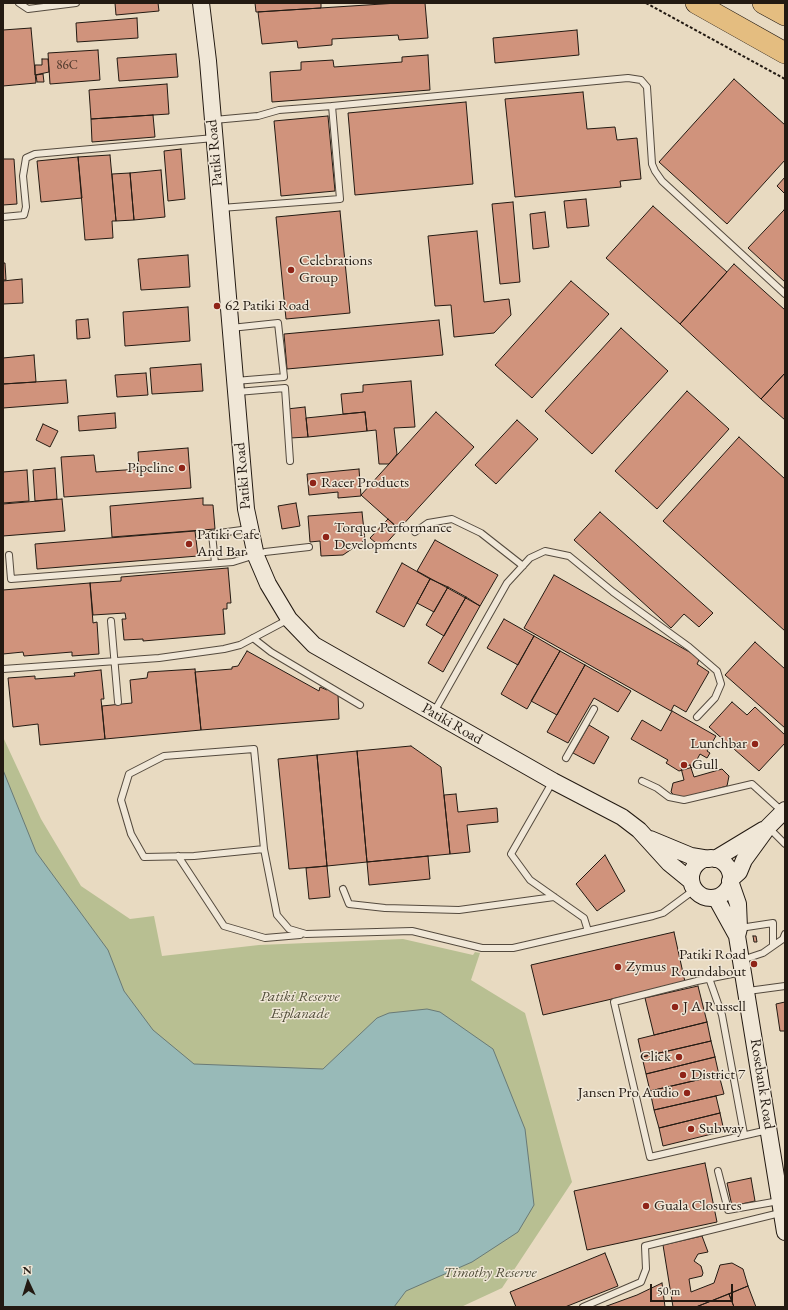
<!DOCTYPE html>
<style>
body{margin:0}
#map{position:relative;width:788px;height:1310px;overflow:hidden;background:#e8dac1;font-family:"EB Garamond",serif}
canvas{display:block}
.frame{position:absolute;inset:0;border:4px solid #231a12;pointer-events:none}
.north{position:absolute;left:8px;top:1262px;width:40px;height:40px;-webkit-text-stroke:3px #f0e7d7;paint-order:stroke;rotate:356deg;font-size:11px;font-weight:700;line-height:16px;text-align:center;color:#231a12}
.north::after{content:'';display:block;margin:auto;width:14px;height:18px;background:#231a12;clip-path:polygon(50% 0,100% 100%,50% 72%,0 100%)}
.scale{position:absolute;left:650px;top:1284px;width:83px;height:18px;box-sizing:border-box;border:2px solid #231a12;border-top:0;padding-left:5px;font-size:12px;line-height:14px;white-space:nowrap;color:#231a12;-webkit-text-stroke:3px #f0e7d7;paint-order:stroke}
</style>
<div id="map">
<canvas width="788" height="1310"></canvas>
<div class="frame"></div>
<div class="north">N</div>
<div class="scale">50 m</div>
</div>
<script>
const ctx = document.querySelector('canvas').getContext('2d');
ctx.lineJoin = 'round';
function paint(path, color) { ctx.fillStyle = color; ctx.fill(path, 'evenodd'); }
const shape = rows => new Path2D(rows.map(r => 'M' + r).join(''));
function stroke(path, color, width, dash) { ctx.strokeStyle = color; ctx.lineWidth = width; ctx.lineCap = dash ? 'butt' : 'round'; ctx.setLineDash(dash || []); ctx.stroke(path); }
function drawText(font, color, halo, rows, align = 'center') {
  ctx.font = font + ' "EB Garamond",serif'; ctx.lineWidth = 3; ctx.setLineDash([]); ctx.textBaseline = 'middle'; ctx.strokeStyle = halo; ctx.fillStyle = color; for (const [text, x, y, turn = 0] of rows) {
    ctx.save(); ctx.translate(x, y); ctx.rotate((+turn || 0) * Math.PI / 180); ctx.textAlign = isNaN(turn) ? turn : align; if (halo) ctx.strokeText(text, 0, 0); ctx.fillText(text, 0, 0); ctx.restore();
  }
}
paint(shape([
 [3,737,41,819,81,886,130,919,154,916,162,956,259,945,403,939,473,955,475,952,480,953,471,980,525,1013,572,1182,502,1288,461,1307,3,1307]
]), '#b8bf92');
const water = shape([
 [3,770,36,852,108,950,124,991,153,1030,194,1064,323,1069,377,1018,389,1013,427,1009,440,1012,493,1049,525,1129,534,1205,518,1232,472,1262,406,1291,394,1307,3,1307,3,770]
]);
paint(water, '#98bab8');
stroke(water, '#697a76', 1);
const building = shape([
 [115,3,158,3,159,11,116,15,115,3],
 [255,3,321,3,321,8,256,12,255,3],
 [398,3,425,3,428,38,399,40,398,35,332,39,332,45,298,48,297,41,262,44,258,12,398,3],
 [137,18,138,38,77,42,76,23,137,18],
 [31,28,36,83,3,86,3,30,31,28],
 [577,30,579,55,495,63,493,38,577,30],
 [98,50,100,80,50,84,48,53,98,50],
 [176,54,178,77,119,81,117,58,176,54],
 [428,55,430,90,272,102,270,72,301,70,301,62,333,60,334,67,402,62,402,57,428,55],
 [42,59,48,59,49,72,35,75,35,65,42,65,42,59],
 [43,74,44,82,37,82,36,75,43,74],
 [734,79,785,125,785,160,727,224,659,162,734,79],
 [167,84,169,114,91,119,89,90,167,84],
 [583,92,587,129,615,127,617,140,637,138,641,179,620,181,621,187,515,197,505,99,583,92],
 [466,102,473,184,355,195,348,113,466,102],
 [153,115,155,137,92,142,91,119,153,115],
 [328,116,335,191,281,196,274,121,328,116],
 [181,149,185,199,168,201,164,151,181,149],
 [110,155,116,221,112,221,113,238,85,240,78,157,110,155],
 [78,157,82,198,41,202,37,161,78,157],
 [3,159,14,159,17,204,3,205,3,159],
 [161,170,165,217,134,220,130,173,161,170],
 [130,173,134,220,116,221,112,174,130,173],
 [785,177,785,194,777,186,785,177],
 [586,199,589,226,567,228,564,201,586,199],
 [513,202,520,282,500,284,492,204,513,202],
 [653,206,727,272,680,324,606,258,653,206],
 [784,210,785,211,785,282,748,248,784,210],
 [340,211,350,313,286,319,276,217,340,211],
 [545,212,549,247,533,249,530,214,545,212],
 [477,231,484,302,509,299,511,315,494,333,454,337,451,305,435,306,428,236,477,231],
 [188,255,190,287,141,290,138,259,188,255],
 [3,263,5,263,6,280,3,280,3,263],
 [734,264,785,310,785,373,761,399,680,324,734,264],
 [22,279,23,303,3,304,3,281,22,279],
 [571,281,609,314,532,398,495,365,571,281],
 [188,307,190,341,125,346,123,312,188,307],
 [88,319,90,338,77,339,76,320,88,319],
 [439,320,443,355,287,369,284,334,439,320],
 [621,328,668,371,592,454,545,411,621,328],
 [34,355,36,382,3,384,3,358,34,355],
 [201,364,203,391,152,394,150,368,201,364],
 [146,373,148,395,117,397,115,375,146,373],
 [785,373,785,420,761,399,785,373],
 [66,380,68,403,3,408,3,384,66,380],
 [411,381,415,427,394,428,397,454,389,464,379,464,376,430,367,431,365,412,343,414,341,394,363,392,363,385,411,381],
 [687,391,729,429,657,509,615,471,687,391],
 [305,407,308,437,290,438,287,409,305,407],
 [365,412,367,431,308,437,306,418,365,412],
 [436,412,474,447,399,529,361,495,436,412],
 [115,413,116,428,79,431,78,416,115,413],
 [517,420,538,439,496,484,475,465,517,420],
 [43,424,58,431,50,447,36,440,43,424],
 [739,437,785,479,785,631,663,521,739,437],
 [188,448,191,488,64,497,61,457,94,455,96,472,139,469,138,452,188,448],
 [55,468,57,499,35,501,33,470,55,468],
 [359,469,361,496,338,498,338,492,309,495,307,474,359,469],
 [27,470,29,501,3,503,3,472,27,470],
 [203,498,203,505,213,505,215,529,112,537,110,506,203,498],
 [62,499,65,531,3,536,3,504,62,499],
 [296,503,300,526,282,529,278,506,296,503],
 [362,512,365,540,343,555,321,556,320,541,310,542,308,516,362,512],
 [600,512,713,613,699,627,684,614,671,628,574,540,600,512],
 [388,519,399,529,382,548,370,538,388,519],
 [195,531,198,556,37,569,35,544,195,531],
 [435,540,498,575,480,606,417,571,435,540],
 [402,563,430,579,404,627,376,612,402,563],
 [228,568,231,603,227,603,227,609,223,609,225,634,143,641,143,639,124,640,122,619,126,619,125,613,93,615,90,583,121,581,121,577,228,568],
 [554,575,700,658,697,664,709,672,686,712,674,705,671,711,524,628,554,575],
 [430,579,448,587,434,612,417,603,430,579],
 [90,583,93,623,97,622,99,654,72,656,72,652,24,656,23,652,3,654,3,590,90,583],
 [448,587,466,597,444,636,426,625,448,587],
 [466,597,480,606,443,672,428,663,466,597],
 [504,619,534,636,518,665,487,648,504,619],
 [534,636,560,651,527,709,501,694,534,636],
 [755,642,785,669,785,728,725,675,755,642],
 [247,651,319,691,320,687,327,690,328,689,338,694,339,719,201,730,195,672,232,669,232,667,238,666,247,651],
 [560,651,585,665,557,715,531,701,560,651],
 [585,665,631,691,618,712,594,698,568,743,547,732,585,665],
 [195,669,201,730,105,739,102,706,132,703,130,680,147,678,148,672,195,669],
 [101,670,104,699,101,699,105,739,40,745,38,724,13,727,8,678,35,676,35,679,75,676,74,673,101,670],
 [732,702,747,715,755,707,785,735,785,743,759,771,709,727,732,702],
 [672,711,716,736,707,751,710,753,707,758,700,754,693,767,679,771,666,763,668,760,631,739,642,720,661,731,672,711],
 [589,725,609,737,594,764,573,753,589,725],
 [411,746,441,767,450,854,367,862,357,751,411,746],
 [357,751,367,862,327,866,317,755,357,751],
 [317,755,327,866,289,869,278,759,317,755],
 [690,765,694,777,722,769,729,776,727,786,678,799,671,792,673,783,684,780,681,768,690,765],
 [456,794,458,812,497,808,498,822,467,825,470,852,450,854,444,795,456,794],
 [605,855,625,891,597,911,576,884,605,855],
 [428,856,430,879,369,885,367,862,428,856],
 [327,866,330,897,309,899,306,868,327,866],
 [674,932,685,982,543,1015,531,965,674,932],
 [753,936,756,936,757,942,754,942,753,936],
 [698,986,707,1022,654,1035,645,998,698,986],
 [785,1002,785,1031,780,1031,776,1004,785,1002],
 [707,1022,711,1041,642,1057,638,1039,707,1022],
 [711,1041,715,1057,646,1074,642,1057,711,1041],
 [715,1057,719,1075,650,1091,646,1074,715,1057],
 [719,1075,724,1094,654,1110,650,1091,719,1075],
 [716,1096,720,1113,659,1128,654,1110,716,1096],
 [720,1113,724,1131,663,1146,659,1128,720,1113],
 [705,1163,717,1222,587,1250,574,1191,705,1163],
 [751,1178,755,1201,732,1206,727,1183,751,1178],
 [702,1236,708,1252,698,1254,694,1261,701,1266,703,1273,702,1276,689,1279,691,1292,714,1283,720,1265,732,1263,743,1269,748,1286,696,1307,673,1307,663,1245,702,1236],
 [605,1253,618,1286,565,1307,516,1307,510,1292,605,1253],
 [662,1283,665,1307,604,1307,637,1295,662,1283],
 [748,1286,756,1307,734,1307,729,1294,748,1286],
 [729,1294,734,1307,696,1307,729,1294]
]);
paint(building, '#d0937c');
stroke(building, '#231a12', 1);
const lane = shape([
 [19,3,28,9,76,3],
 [332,106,628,78,641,80,647,87,652,164,655,171,662,181,785,294],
 [214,120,258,116,279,110,332,106,340,199,221,208],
 [3,217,24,215,26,207,23,176,26,158,35,154,214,138],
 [231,328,278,323,284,377,235,381],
 [237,392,285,388,290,461],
 [415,532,428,523,452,519,481,533,523,566],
 [9,555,11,579,233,562,265,552,309,547],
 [215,563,212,534,249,529],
 [111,621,118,702],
 [253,638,271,652,360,705],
 [3,669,159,658,224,649,240,645,289,619],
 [434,712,507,583,530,558,545,551,569,556,613,592,689,647,717,671,721,684,715,698,697,717],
 [566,758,594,709],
 [553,781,511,854,530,880,584,918,588,931],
 [642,781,657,788,669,797,684,800,752,784,783,812],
 [768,827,785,844],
 [264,849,194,856,144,857,131,834,121,800,129,774,164,756,254,749,264,849,277,915,289,929,306,934,412,931,482,948,513,948,653,916,663,913,694,890],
 [178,856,224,926,265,938,300,935],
 [343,889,349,904,385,908,459,910,554,897],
 [740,928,773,923,773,946,763,953,742,960],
 [773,946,783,939,785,934],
 [742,972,697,981,614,1002,650,1157,768,1130],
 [709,978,722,1015,744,1134],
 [748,991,785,986],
 [718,1171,728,1210,779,1201],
 [583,1307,641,1282,646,1269,645,1246,780,1213]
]);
const secondary = shape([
 [201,3,208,61,246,509,256,556,268,584,289,619,314,645,553,781,622,817,639,830,669,863,691,881],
 [650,839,691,856,709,859],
 '691 878a20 20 0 1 1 40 0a20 20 0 1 1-40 0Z',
 [715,859,763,830],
 [731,879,739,872,744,860,768,827,785,810],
 [730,881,738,904,739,928,737,936],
 [716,898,737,936,785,1232]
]);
const highway = shape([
 [696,3,785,53],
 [763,3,785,15]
]);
stroke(lane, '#544a3e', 8);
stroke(secondary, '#231a12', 18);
stroke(highway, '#231a12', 22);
stroke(shape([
 [646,3,785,79]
]), '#231a12', 2, [3, 2]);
stroke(lane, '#f0e7d7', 6);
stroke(secondary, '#f0e7d7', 16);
stroke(highway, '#e4bd80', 21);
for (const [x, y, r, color] of [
 [291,270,4,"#8f2418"],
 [217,306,4,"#8f2418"],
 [182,468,4,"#8f2418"],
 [313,483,4,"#8f2418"],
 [326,537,4,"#8f2418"],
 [189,544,4,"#8f2418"],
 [755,744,4,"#8f2418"],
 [684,765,4,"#8f2418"],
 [754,964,4,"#8f2418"],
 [618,967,4,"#8f2418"],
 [675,1007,4,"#8f2418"],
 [679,1057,4,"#8f2418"],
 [683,1075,4,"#8f2418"],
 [687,1093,4,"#8f2418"],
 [691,1129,4,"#8f2418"],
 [646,1206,4,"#8f2418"]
]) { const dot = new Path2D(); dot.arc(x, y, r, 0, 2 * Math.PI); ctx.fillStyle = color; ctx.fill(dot); stroke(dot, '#f0e7d7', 1.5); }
drawText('13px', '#4e382c', null, [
 ["86C",67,65]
]);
drawText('15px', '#231a12', '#f0e7d7', [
 ["Patiki Road",215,153,-95],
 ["Patiki Road",243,476,-95],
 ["Patiki Road",452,724,30],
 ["Rosebank Road",762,1084,81]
]);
drawText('15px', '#231a12', '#f0e7d7', [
 ["Celebrations",299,261],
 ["Group",299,278],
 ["62 Patiki Road",225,306],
 ["Pipeline",174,468,"right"],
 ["Racer Products",321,483],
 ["Torque Performance",334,528],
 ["Developments",334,545],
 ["Patiki Cafe",197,535],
 ["And Bar",197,552],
 ["Lunchbar",747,744,"right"],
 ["Gull",692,765],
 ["Patiki Road",746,955,"right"],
 ["Roundabout",746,972,"right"],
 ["Zymus",626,967],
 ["J A Russell",683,1007],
 ["Click",671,1057,"right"],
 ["District 7",691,1075],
 ["Jansen Pro Audio",679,1093,"right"],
 ["Subway",699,1129],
 ["Guala Closures",654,1206]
], 'left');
drawText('italic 15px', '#504c38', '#f0e7d7', [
 ["Patiki Reserve",300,997],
 ["Esplanade",300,1014],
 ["Timothy Reserve",490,1273]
]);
</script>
